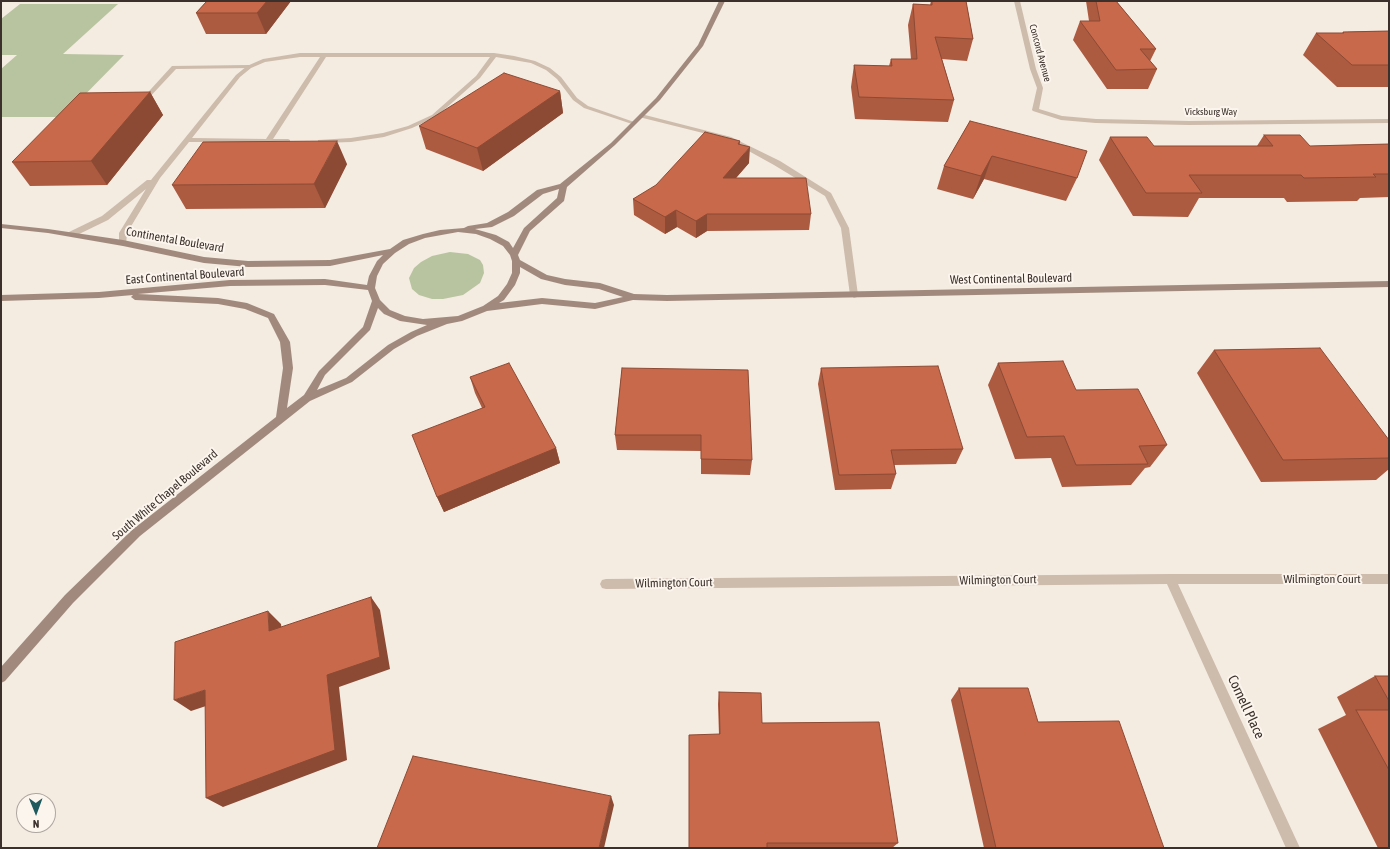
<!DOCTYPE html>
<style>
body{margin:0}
#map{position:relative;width:1390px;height:849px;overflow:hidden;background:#f4ebe1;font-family:"Asap Condensed",sans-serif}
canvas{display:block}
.frame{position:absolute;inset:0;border:2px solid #3b302b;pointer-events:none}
.north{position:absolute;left:16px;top:793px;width:40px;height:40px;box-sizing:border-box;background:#fbf5ee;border:1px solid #aea6a0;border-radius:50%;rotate:179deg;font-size:11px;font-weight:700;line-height:16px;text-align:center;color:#3b302b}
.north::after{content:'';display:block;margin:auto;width:14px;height:18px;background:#1f5a5e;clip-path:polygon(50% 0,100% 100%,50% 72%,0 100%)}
</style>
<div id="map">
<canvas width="1390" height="849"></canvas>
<div class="frame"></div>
<div class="north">N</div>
</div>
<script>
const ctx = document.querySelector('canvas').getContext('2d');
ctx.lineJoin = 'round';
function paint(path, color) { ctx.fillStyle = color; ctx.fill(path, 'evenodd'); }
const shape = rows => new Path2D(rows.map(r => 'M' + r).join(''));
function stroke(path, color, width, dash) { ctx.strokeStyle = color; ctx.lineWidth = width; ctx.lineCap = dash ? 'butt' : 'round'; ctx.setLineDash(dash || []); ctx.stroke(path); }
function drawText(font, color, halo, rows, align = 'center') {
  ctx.font = font + ' "Asap Condensed",sans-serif'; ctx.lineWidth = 4; ctx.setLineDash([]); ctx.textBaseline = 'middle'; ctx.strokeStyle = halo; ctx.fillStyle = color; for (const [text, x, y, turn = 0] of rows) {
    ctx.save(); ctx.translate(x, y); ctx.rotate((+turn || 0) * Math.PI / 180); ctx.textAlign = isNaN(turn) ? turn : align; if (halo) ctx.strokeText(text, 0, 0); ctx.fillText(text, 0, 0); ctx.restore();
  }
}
paint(shape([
 [20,4,118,4,63,54,124,55,63,117,1,117,1,69,17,55,1,55,1,19],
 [450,252,468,254,480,260,483,265,484,273,480,283,463,295,443,299,432,299,419,295,412,289,409,278,414,268,421,262,432,256]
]), '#b8c4a0');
paint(shape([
 [300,53,494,53,514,56,535,61,550,68,561,77,577,98,588,106,637,123,632,124,584,108,573,100,557,79,546,70,531,63,496,57,480,78,436,117,412,128,384,137,351,142,320,143,318,142,318,140,351,138,383,133,408,126,432,115,476,76,490,57,326,57,273,139,288,139,290,140,290,142,189,142,160,178,127,233,126,245,123,246,119,243,119,233,146,189,108,220,75,236,69,236,69,232,102,216,147,180,151,180,236,75,247,66,263,59,300,53],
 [300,57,320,57,266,139,192,138,240,77,251,68,265,62,300,57],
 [641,114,731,137,780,161,831,193,849,228,858,295,857,297,854,298,850,295,841,228,825,196,774,165,727,139,639,117,639,115,641,114]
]), '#cdbbac');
paint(shape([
 [1014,1,1020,1,1036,69,1043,88,1039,109,1062,116,1096,119,1189,121,1389,119,1389,123,1189,125,1096,123,1061,120,1033,111,1032,110,1037,88,1030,69,1014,1],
 [249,65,251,66,251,68,176,69,146,101,141,100,172,66,249,65],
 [1170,574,1389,574,1389,584,1178,584,1300,848,1286,848,1167,584,606,589,602,588,600,584,602,580,606,579,1170,574]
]), '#cdbbac');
paint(shape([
 [719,1,725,1,703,46,660,100,615,145,567,187,564,201,530,231,518,255,520,260,547,275,565,279,600,283,634,294,667,295,1389,281,1389,287,667,301,633,300,595,309,542,304,487,311,462,321,447,324,417,336,394,349,352,382,310,401,140,536,73,603,5,681,1,683,1,667,65,595,132,530,276,417,283,368,280,342,268,318,245,309,218,304,135,300,131,297,133,295,99,298,1,301,1,295,99,292,230,280,325,279,367,285,369,276,377,261,383,255,330,266,248,267,204,263,123,246,48,233,1,228,1,224,48,229,123,240,204,257,248,261,330,260,390,249,403,240,423,234,440,230,464,228,468,226,487,223,508,212,537,190,560,184,611,143,656,98,698,45,719,1],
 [559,189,557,198,524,228,513,248,509,242,496,235,475,229,492,227,514,216,543,194,559,189],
 [458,232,476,234,490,239,503,246,510,255,512,261,512,273,507,284,498,296,483,306,458,316,423,319,405,316,390,310,380,300,375,288,377,276,383,264,395,253,409,244,425,238,458,232],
 [520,267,541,279,565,285,599,289,623,297,595,303,542,298,499,303,504,300,515,285,520,273,520,267],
 [325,285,368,290,372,301,363,327,319,371,304,395,287,408,293,368,290,342,274,314,247,303,218,298,138,294,230,286,325,285],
 [378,308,384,314,400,321,427,325,411,332,388,345,346,378,317,390,325,375,370,330,378,308]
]), '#a18a7d');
paint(shape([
 [207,1,291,1,266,34,206,34,196,13],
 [931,1,966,1,973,39,967,61,942,59,954,100,948,122,855,119,851,87,854,65,889,66,891,59,911,59,908,25,913,4,930,5],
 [1086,1,1116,1,1156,49,1150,61,1157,69,1148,89,1107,89,1073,40,1080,21,1089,21],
 [1389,31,1389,87,1337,87,1303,55,1316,33,1342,33,1343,32],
 [560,91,563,113,483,171,426,149,419,126],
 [150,92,163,115,107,185,30,186,12,162],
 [970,121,1077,178,1066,201,984,179,973,199,937,189,944,166],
 [1264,135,1310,146,1389,144,1389,197,1360,198,1357,201,1287,202,1284,198,1199,198,1188,217,1133,216,1099,160,1110,137,1154,146,1257,146],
 [740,141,740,144,749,163,736,178,811,214,809,230,707,231,696,238,677,227,665,234,634,215,633,199],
 [347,164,325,208,186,209,172,185],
 [1214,350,1389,440,1389,469,1376,480,1261,482,1197,373],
 [998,363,1076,390,1167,445,1150,467,1145,468,1131,485,1062,487,1051,458,1015,459,988,385],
 [622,368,752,460,750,475,701,474,701,451,617,450,615,435],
 [821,368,963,449,956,464,894,465,896,474,891,489,835,490,818,384],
 [470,377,556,448,560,463,444,512,437,497,482,408,475,393],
 [1375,676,1389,676,1389,848,1378,848,1318,729,1346,715,1337,697],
 [959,688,1038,722,1164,848,984,848,951,700],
 [719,692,762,723,898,843,892,848,689,848,719,735,718,704]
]), '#ac5a40');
paint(shape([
 [267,1,291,1,266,34,257,13],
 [560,91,563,113,483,171,477,148],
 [150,92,163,115,107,185,91,161],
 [337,141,347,164,325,208,314,184],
 [750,147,749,163,722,194,723,178],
 [992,156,984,179,973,199,981,176],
 [676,210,677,227,665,234,665,217],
 [707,214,707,231,696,238,696,221],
 [556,448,560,463,444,512,437,497],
 [371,597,380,610,390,669,339,687,347,760,223,807,206,798,327,675],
 [268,611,281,624,283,643,269,631],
 [205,690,221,701,191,711,174,700],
 [611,796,614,805,604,848,599,848]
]), '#8c4a34');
const building = shape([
 [207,1,267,1,257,13,196,13,207,1],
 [932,1,966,1,973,39,935,37,954,100,859,97,854,65,892,66,891,59,917,59,913,4,932,5,932,1],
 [1096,1,1116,1,1156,49,1140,49,1157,69,1116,70,1080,21,1100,21,1096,1],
 [1389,31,1389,65,1352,65,1316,33,1344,33,1343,32,1389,31],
 [504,73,560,91,477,148,419,126,504,73],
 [150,92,91,161,12,162,80,93,150,92],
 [970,121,1087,151,1077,178,992,156,981,176,944,166,970,121],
 [705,132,740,141,738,144,750,147,723,178,806,178,811,214,707,214,696,221,676,210,665,217,633,199,656,185,705,132],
 [1264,135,1300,135,1310,146,1389,144,1389,174,1373,174,1376,177,1304,178,1301,175,1189,175,1202,193,1146,193,1110,137,1147,137,1154,146,1273,146,1264,135],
 [337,141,314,184,172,185,203,142,337,141],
 [1320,348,1389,440,1389,458,1283,460,1214,350,1320,348],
 [1063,361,1076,390,1138,389,1167,445,1139,446,1148,464,1076,465,1064,436,1027,437,998,363,1063,361],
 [509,363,556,448,437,497,412,435,485,407,470,377,509,363],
 [938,366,963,449,891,450,896,474,839,475,821,368,938,366],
 [622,368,748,370,752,460,701,459,701,435,615,435,622,368],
 [371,597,380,657,327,675,335,750,206,798,205,690,174,700,175,642,268,611,269,631,371,597],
 [1375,676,1389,676,1389,701,1375,676],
 [959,688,1028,688,1038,722,1119,721,1164,848,996,848,959,688],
 [719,692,761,693,762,723,879,722,898,843,767,843,767,848,689,848,689,735,720,734,719,692],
 [1356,710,1389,710,1389,770,1356,710],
 [413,756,611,796,599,848,377,848,413,756]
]);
paint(building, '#c8694b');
stroke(building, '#8c4a34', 1);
drawText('10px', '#3b302b', '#fbf5ee', [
 ["Concord Avenue",1040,53,75],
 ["Vicksburg Way",1211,112]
]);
drawText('12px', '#3b302b', '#fbf5ee', [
 ["Continental Boulevard",175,240,10],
 ["East Continental Boulevard",185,276,-4],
 ["West Continental Boulevard",1011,279,-1],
 ["South White Chapel Boulevard",165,495,-40],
 ["Wilmington Court",1322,579],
 ["Wilmington Court",998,580,-1],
 ["Wilmington Court",674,583,-1]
]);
drawText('14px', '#3b302b', '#fbf5ee', [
 ["Cornell Place",1246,707,65]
]);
</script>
